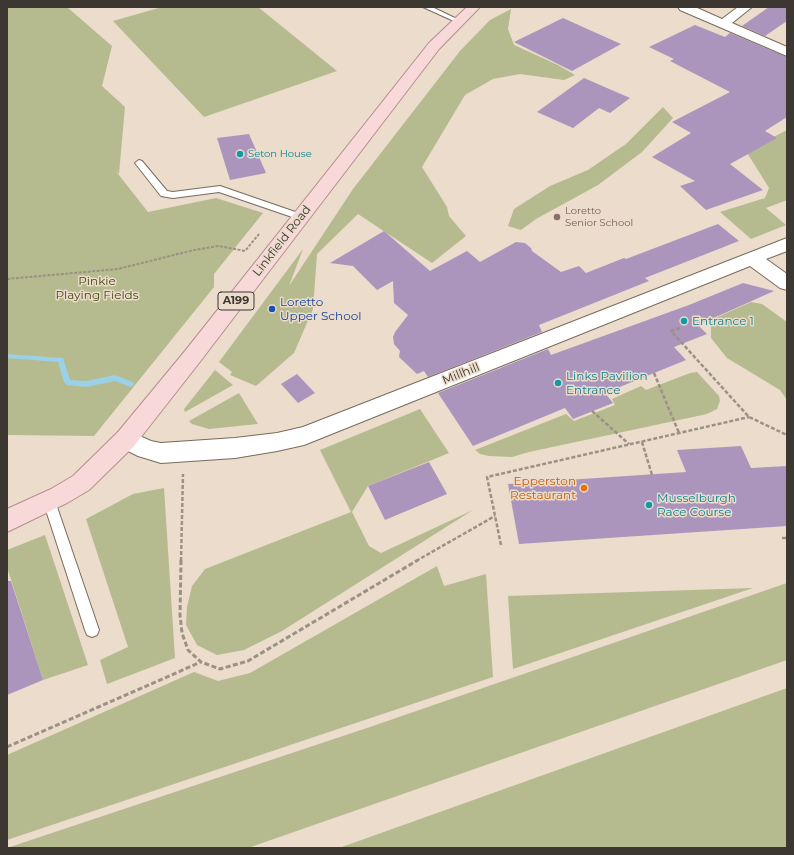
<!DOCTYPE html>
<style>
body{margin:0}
#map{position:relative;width:794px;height:855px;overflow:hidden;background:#ebdccc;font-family:Montserrat,sans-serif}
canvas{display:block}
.frame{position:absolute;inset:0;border:8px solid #3d3731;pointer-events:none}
</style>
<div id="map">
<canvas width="794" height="855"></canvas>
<div class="frame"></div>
</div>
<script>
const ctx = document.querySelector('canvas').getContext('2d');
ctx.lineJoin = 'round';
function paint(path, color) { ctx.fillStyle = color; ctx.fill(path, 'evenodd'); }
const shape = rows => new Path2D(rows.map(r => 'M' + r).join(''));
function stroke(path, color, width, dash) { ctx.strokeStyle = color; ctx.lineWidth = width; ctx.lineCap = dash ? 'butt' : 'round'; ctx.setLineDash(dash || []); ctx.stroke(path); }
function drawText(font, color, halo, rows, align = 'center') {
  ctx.font = font + ' Montserrat,sans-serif'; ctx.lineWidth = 3; ctx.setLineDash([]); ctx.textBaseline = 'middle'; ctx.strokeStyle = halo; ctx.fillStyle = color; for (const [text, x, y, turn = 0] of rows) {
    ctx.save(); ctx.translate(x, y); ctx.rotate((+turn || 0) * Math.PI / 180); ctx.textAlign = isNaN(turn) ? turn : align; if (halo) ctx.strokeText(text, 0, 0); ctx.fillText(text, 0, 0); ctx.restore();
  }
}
paint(shape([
 [7,7,67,7,112,46,102,86,125,107,119,174,115,170,148,212,216,198,263,213,214,274,214,287,94,436,7,435],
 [162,7,258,7,337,71,204,117,113,21],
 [511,9,508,29,514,45,558,65,575,75,564,80,520,74,493,79,465,95,422,167,447,207,449,216,466,236,432,263,358,214,317,254,313,309,294,353,256,386,230,375,232,372,219,362,303,249,289,286,353,189,460,51,490,20],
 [663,107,673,118,642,152,598,185,536,219,521,230,508,226,514,209,550,186,588,170,604,159,626,144],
 [787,130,787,200,766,208,786,225,751,239,720,212,765,198,769,188,746,151],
 [751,302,762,304,787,322,787,400,780,390,727,358,711,338,711,320],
 [215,370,233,385,185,412,184,409],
 [697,372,719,396,720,401,717,409,707,414,529,452,512,457,489,456,480,454,475,450,566,414,574,421,615,405,612,399,641,386,646,390,690,373],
 [239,393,258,424,209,429,192,424,189,421],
 [420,409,449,453,368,486,352,512,369,546,381,553,473,510,282,631,244,650,217,655,197,645,186,625,187,607,192,586,205,569,351,512,320,450],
 [164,488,175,658,107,684,100,660,128,647,86,519,133,494],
 [45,535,88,665,43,680,7,567,7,550],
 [437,566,444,586,486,574,493,677,7,840,7,755,194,672,218,681,250,673],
 [787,583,787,660,248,848,7,848,370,727],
 [753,588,513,669,508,596],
 [787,688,787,848,339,848]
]), '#b6ba8f');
paint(shape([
 [7,354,63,358,70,380,86,381,115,375,133,382,134,384,131,387,115,381,86,387,67,385,64,382,58,362,7,358,7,354]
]), '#9bd1e6');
paint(shape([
 [769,7,787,7,787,21,765,36,742,26],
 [563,18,594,32,621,44,572,71,514,42],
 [695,25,725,37,730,33,787,57,787,117,765,131,777,138,730,164,763,190,706,210,680,186,695,181,652,157,691,133,672,122,730,92,670,61,674,59,649,47],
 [584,78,630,98,610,113,599,108,573,128,537,112],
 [249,134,266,173,230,180,217,138],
 [718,224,739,241,645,278,649,281,539,325,542,332,428,377,424,371,417,374,399,357,400,351,394,344,393,337,395,332,408,315,394,303,393,281,377,290,353,266,330,263,384,231,430,271,467,251,480,262,516,242,525,243,531,248,532,251,561,272,579,266,586,273,624,258,626,259],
 [743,283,774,291,698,325,707,334,674,347,686,360,605,393,613,403,573,419,565,408,473,446,438,393,548,349,551,355,689,305],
 [297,374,315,393,298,403,281,384],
 [741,446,751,468,787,466,787,526,519,544,508,484,686,472,677,450],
 [429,462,447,494,385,520,368,486],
 [7,581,11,581,43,680,7,695]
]), '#ab95bd');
const service = shape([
 [423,7,432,7,461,21,456,22,423,7],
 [139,160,142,161,167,191,173,192,220,186,304,215,306,217,304,219,298,219,219,192,173,198,161,196,135,163,139,160],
 [49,495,54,497,55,501,99,630,97,635,92,637,87,635,85,630,43,501,44,497,49,495]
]);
const minor = shape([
 [678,7,695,7,722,19,738,7,752,7,732,23,787,47,787,56,680,10,678,7],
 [787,238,787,251,766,259,787,274,787,290,780,288,750,266,304,445,277,451,235,458,161,463,138,456,118,446,115,439,118,432,126,430,151,441,161,443,235,438,277,433,303,427,787,238]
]);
const primary = shape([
 [467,7,480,7,439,49,199,363,134,446,89,490,67,503,7,532,7,509,51,489,73,476,118,432,185,351,429,43,467,7]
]);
stroke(service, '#786b5d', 2);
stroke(minor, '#786b5d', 2);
stroke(primary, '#b48f8e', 2);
stroke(shape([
 [7,279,118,269,194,250,219,246,245,251,259,234],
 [677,329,680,328]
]), '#9b9185', 2, [3, 1.5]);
stroke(shape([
 [680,328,671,331,749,417,787,435],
 [654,373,679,433],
 [592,411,629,444],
 [642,442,652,475],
 [782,538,787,538],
 [501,545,487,477,749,417],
 [181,561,183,474],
 [416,561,495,516]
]), '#9b9185', 2.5, [4, 2]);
stroke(shape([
 [181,560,180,615,182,633,188,650,201,662,220,669,248,661,418,560],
 [7,747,201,662]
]), '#9b9185', 3, [5, 2.5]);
paint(service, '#fff');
paint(minor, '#fff');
paint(primary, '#f8d8d9');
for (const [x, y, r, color] of [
 [240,154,4,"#0f9aa8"],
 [557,217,4,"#8d6e63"],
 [272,309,4,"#1a4fb4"],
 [684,321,4,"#0f9aa8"],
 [558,383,4,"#0f9aa8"],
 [584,488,4,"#e8710a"],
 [649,505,4,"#0f9aa8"]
]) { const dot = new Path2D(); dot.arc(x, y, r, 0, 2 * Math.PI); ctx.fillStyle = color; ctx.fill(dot); stroke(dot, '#ebdccc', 1.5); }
drawText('10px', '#0d838f', '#ebdccc', [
 ["Seton House",248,154]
], 'left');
drawText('10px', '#785e54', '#ebdccc', [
 ["Loretto",565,211],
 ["Senior School",565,223]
], 'left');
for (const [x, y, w] of [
 [236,301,36]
]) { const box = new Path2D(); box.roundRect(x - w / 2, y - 9, w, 18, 3); ctx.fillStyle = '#ebdccc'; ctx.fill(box); stroke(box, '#3d3731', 1); }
drawText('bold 11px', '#3d3731', null, [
 ["A199",236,301]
]);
drawText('12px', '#3d3731', '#ebdccc', [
 ["Linkfield Road",282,241,-52],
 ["Millhill",461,374,-22]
]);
drawText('12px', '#464913', '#ebdccc', [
 ["Pinkie",97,281],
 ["Playing Fields",97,295]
]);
drawText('12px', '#164399', '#ebdccc', [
 ["Loretto",280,302],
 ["Upper School",280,316]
], 'left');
drawText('12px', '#0d838f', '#ebdccc', [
 ["Entrance 1",692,321],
 ["Links Pavilion",566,376],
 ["Entrance",566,390],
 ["Musselburgh",657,498],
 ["Race Course",657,512]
], 'left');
drawText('12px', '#c56008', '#ebdccc', [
 ["Epperston",576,481],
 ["Restaurant",576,495]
], 'right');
</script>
